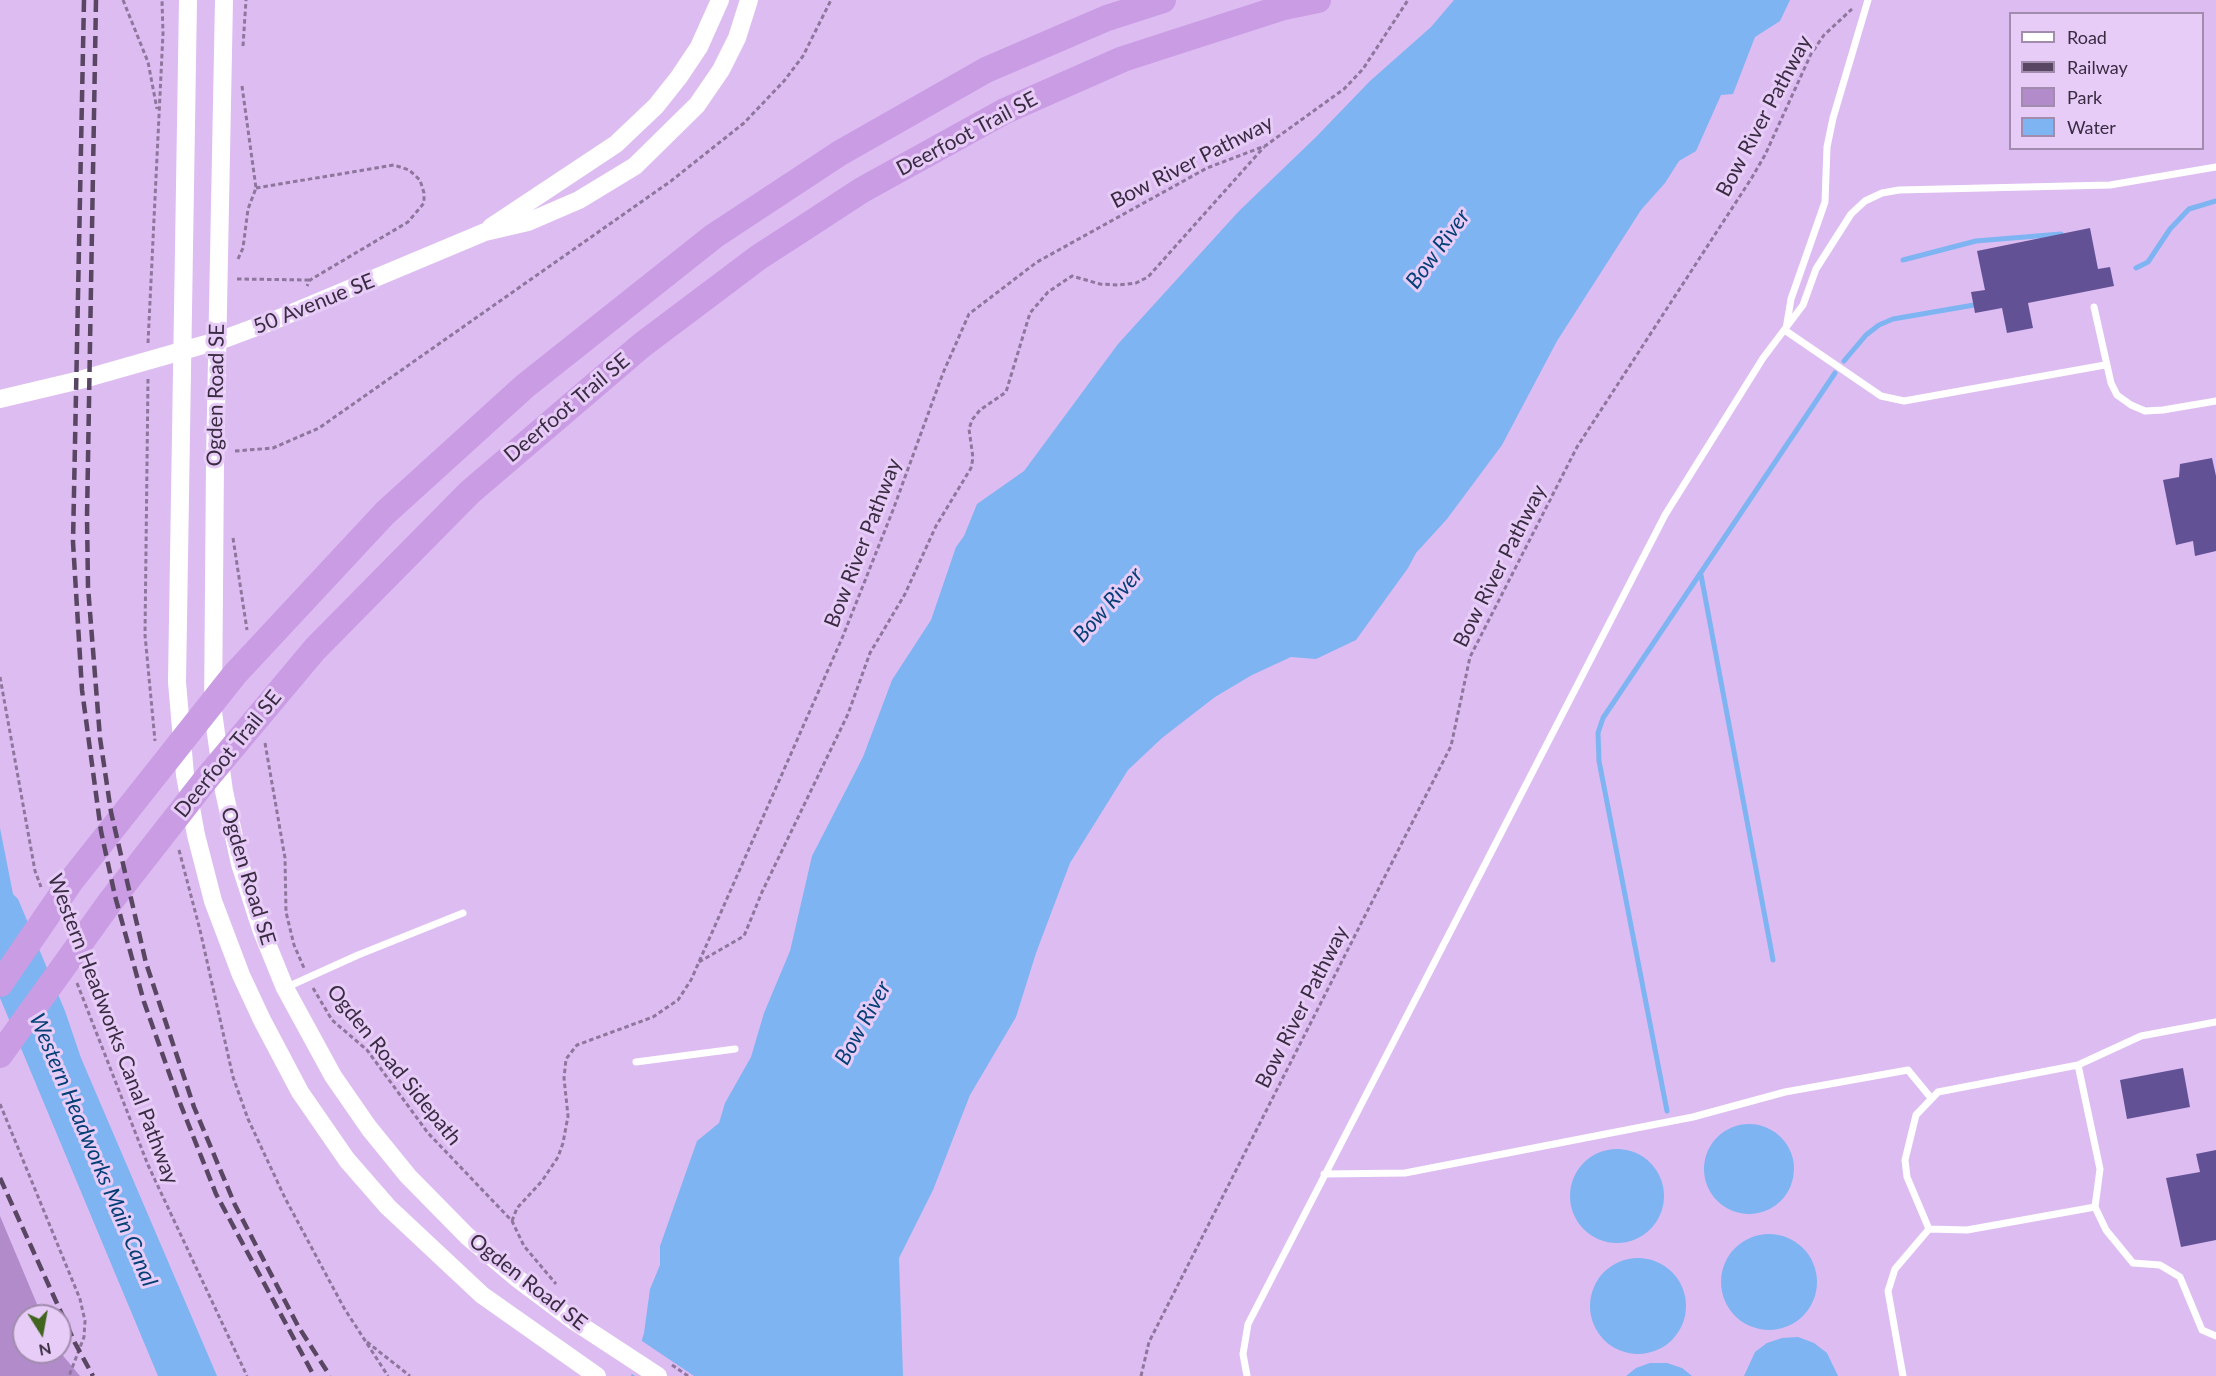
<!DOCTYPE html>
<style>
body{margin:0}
#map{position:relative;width:2216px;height:1376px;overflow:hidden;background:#ddbcf2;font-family:Lato,sans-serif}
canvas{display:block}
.legend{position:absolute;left:2009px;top:12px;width:195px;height:138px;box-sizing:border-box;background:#e7ccf7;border:2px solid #a18cae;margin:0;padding:8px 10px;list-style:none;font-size:18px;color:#392b41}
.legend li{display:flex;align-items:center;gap:12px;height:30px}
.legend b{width:30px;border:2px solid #a18cae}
.north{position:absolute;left:12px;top:1304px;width:60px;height:60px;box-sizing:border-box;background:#e7ccf7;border:2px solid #a18cae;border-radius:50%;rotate:169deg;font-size:16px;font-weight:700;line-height:24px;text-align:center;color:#392b41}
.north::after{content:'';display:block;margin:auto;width:21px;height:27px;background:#41651e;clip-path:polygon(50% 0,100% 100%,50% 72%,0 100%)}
</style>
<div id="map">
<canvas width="2216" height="1376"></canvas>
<ul class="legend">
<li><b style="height:8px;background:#fff"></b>Road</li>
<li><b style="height:8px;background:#584662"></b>Railway</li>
<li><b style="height:16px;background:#b28bca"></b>Park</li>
<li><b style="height:16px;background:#7eb4f1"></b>Water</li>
</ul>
<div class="north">N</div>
</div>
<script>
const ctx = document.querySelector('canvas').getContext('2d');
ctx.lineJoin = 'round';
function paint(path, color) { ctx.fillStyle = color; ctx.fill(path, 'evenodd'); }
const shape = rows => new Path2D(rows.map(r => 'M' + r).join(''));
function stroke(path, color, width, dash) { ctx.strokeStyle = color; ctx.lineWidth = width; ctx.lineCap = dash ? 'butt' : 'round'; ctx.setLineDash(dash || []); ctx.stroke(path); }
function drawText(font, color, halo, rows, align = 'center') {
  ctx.font = font + ' Lato,sans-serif'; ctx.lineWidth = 6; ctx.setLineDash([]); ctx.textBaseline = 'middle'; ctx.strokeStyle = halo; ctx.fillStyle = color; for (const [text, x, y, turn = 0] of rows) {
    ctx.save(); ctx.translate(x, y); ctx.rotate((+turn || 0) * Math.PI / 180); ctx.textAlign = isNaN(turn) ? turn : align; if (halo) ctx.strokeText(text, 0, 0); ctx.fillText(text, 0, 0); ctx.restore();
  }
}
paint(shape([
 [0,1216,42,1316,24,1316,24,1352,60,1352,80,1376,0,1376]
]), '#b28bca');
paint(shape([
 [1454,0,1790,0,1780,21,1755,37,1733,94,1721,95,1696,151,1679,161,1665,183,1641,210,1557,341,1502,445,1447,519,1416,553,1408,568,1356,640,1316,659,1291,657,1252,675,1215,697,1162,738,1128,770,1070,863,1036,953,1016,1017,970,1095,933,1190,899,1258,903,1376,631,1376,644,1333,650,1289,660,1265,660,1246,697,1141,719,1123,725,1103,751,1057,764,1013,790,951,812,856,863,757,892,680,931,620,956,547,964,536,977,504,1024,471,1118,344,1239,211,1316,137,1370,81,1431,27],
 [0,828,13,894,18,899,65,1011,81,1058,217,1376,158,1376,0,998],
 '1704 1169a45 45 0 1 1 90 0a45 45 0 1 1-90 0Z',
 '1570 1196a47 47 0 1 1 94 0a47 47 0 1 1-94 0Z',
 '1721 1282a48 48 0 1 1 96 0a48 48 0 1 1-96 0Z',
 '1590 1306a48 48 0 1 1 96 0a48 48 0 1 1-96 0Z',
 [1798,1337,1814,1343,1827,1353,1838,1376,1744,1376,1755,1352,1767,1343,1782,1338],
 [1650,1363,1667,1363,1682,1368,1692,1376,1626,1376,1636,1368]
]), '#7eb4f1');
paint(shape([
 [639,1339,694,1376,635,1376,629,1372]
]), '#ddbcf2');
stroke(shape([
 [1903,260,1976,241,2061,234],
 [2136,268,2148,262,2170,229,2189,209,2216,201],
 [1844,361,1866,335,1879,325,1893,319,1974,305],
 [1701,575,1773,960],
 [1667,1111,1599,761,1598,733,1603,718,1835,373]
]), '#7eb4f1', 5);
paint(shape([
 [2090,228,2098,269,2110,267,2114,286,2028,303,2033,328,2007,333,2002,308,1975,313,1971,292,1985,290,1977,251],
 [2212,458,2216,476,2216,551,2195,556,2193,541,2176,545,2163,480,2179,477,2180,464],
 [2183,1068,2190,1107,2127,1119,2120,1080],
 [2216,1150,2216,1240,2181,1247,2166,1178,2200,1172,2196,1154]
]), '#625295');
stroke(shape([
 [123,0,148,62,157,109],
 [243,46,246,0],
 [242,86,256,188],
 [256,188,394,165,409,170,420,180,424,193,424,203,408,222,310,280,307,286],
 [238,259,243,248,248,209,256,188],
 [237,279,310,280],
 [148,343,163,33,162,0],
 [148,379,145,635,155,741],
 [235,451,273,448,319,428,671,181,744,123,784,81,803,56,831,0],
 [233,538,247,630],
 [0,677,35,871,41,887],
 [265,743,285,858,286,912,294,945,304,968],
 [179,850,200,930,233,1077,248,1119,285,1198,315,1254,344,1308,388,1376],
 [699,962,744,936,762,892,848,714,870,653,905,594,936,526,971,468,973,458,969,429,972,420,980,410,1006,392,1030,313,1048,292,1072,276,1100,284,1118,285,1136,283,1148,277,1264,147],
 [77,983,148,1165,247,1376],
 [313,988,332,1020,367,1050,428,1133,512,1221,524,1246,556,1284],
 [0,1104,80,1299,85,1321,84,1337,69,1376],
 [512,1221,517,1208,542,1181,558,1157,563,1143,568,1116,564,1078,566,1059,577,1045,653,1017,678,1000,691,980,843,636,893,510,943,373,969,314,1037,262,1207,168,1265,146,1308,115,1344,89,1363,69,1408,0],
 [367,1342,410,1376],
 [672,1365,688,1376],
 [1141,1376,1149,1342,1451,746,1470,657,1577,447,1751,179,1765,155,1811,54,1824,35,1852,9]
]), '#8e769c', 3, [4.5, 3]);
stroke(shape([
 [2094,307,2111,383,2117,395,2131,405,2145,411,2163,410,2216,401],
 [1786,329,1791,299,1825,202,1827,147,1833,118,1868,0],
 [1786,331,1881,396,1904,401,2105,365],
 [285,988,358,955,463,913],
 [636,1062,735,1049],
 [2078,1065,2100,1169,2095,1207,2106,1230,2133,1263,2160,1265,2180,1277,2202,1330,2216,1336],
 [1324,1174,1405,1173,1693,1117,1785,1092,1908,1070,1931,1098],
 [1929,1229,1907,1177,1905,1160,1916,1115,1938,1092,2078,1065,2141,1036,2216,1022],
 [1929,1229,1967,1230,2095,1207],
 [1247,1376,1243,1354,1248,1324,1665,515,1763,358,1803,305,1816,269,1851,214,1865,201,1882,193,1899,190,2110,185,2216,167],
 [1903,1376,1888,1291,1895,1269,1929,1229]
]), '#fff', 7);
stroke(shape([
 [188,0,177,682,185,775,196,835,213,901,241,975,262,1020,300,1092,347,1160,388,1207,482,1295,597,1376],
 [224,0,215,462,213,712,224,791,240,864,261,929,285,988,333,1076,369,1128,408,1176,467,1236,518,1279,574,1321,658,1376],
 [491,227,616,144,656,106,679,77,699,47,720,0],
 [0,399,80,380,224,339,275,320,485,232,528,222,579,200,635,166,697,105,721,70,737,38,749,0]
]), '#fff', 18);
stroke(shape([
 [0,984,71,881,235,674,385,513,525,386,714,236,840,153,986,70,1107,18,1163,0],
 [0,1055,110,902,207,778,315,649,470,492,642,345,759,257,810,224,862,190,1005,111,1123,59,1284,7,1318,0]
]), '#ca9ce4', 26);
stroke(shape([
 [84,0,73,542,82,690,101,831,115,896,144,1002,178,1098,216,1194,314,1376],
 [96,0,87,517,88,587,100,738,111,812,146,963,194,1107,235,1205,298,1326,330,1376],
 [0,1178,75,1343,93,1376]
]), '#584662', 4.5, [12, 6]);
drawText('21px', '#392b41', '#e7ccf7', [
 ["Bow River Pathway",1764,116,-62],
 ["Deerfoot Trail SE",967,134,-28],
 ["Bow River Pathway",1192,162,-27],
 ["50 Avenue SE",314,304,-22],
 ["Ogden Road SE",216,395,-89],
 ["Deerfoot Trail SE",567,408,-40],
 ["Bow River Pathway",863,543,-69],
 ["Bow River Pathway",1500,566,-63],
 ["Deerfoot Trail SE",228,754,-51],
 ["Ogden Road SE",248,876,73],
 ["Bow River Pathway",1302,1007,-63],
 ["Western Headworks Canal Pathway",113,1029,69],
 ["Ogden Road Sidepath",394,1065,51],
 ["Ogden Road SE",528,1282,38]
]);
drawText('italic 22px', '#043f75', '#e7ccf7', [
 ["Bow River",1438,249,-54],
 ["Bow River",1108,605,-48],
 ["Bow River",863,1023,-61],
 ["Western Headworks Main Canal",93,1150,67]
]);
</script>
